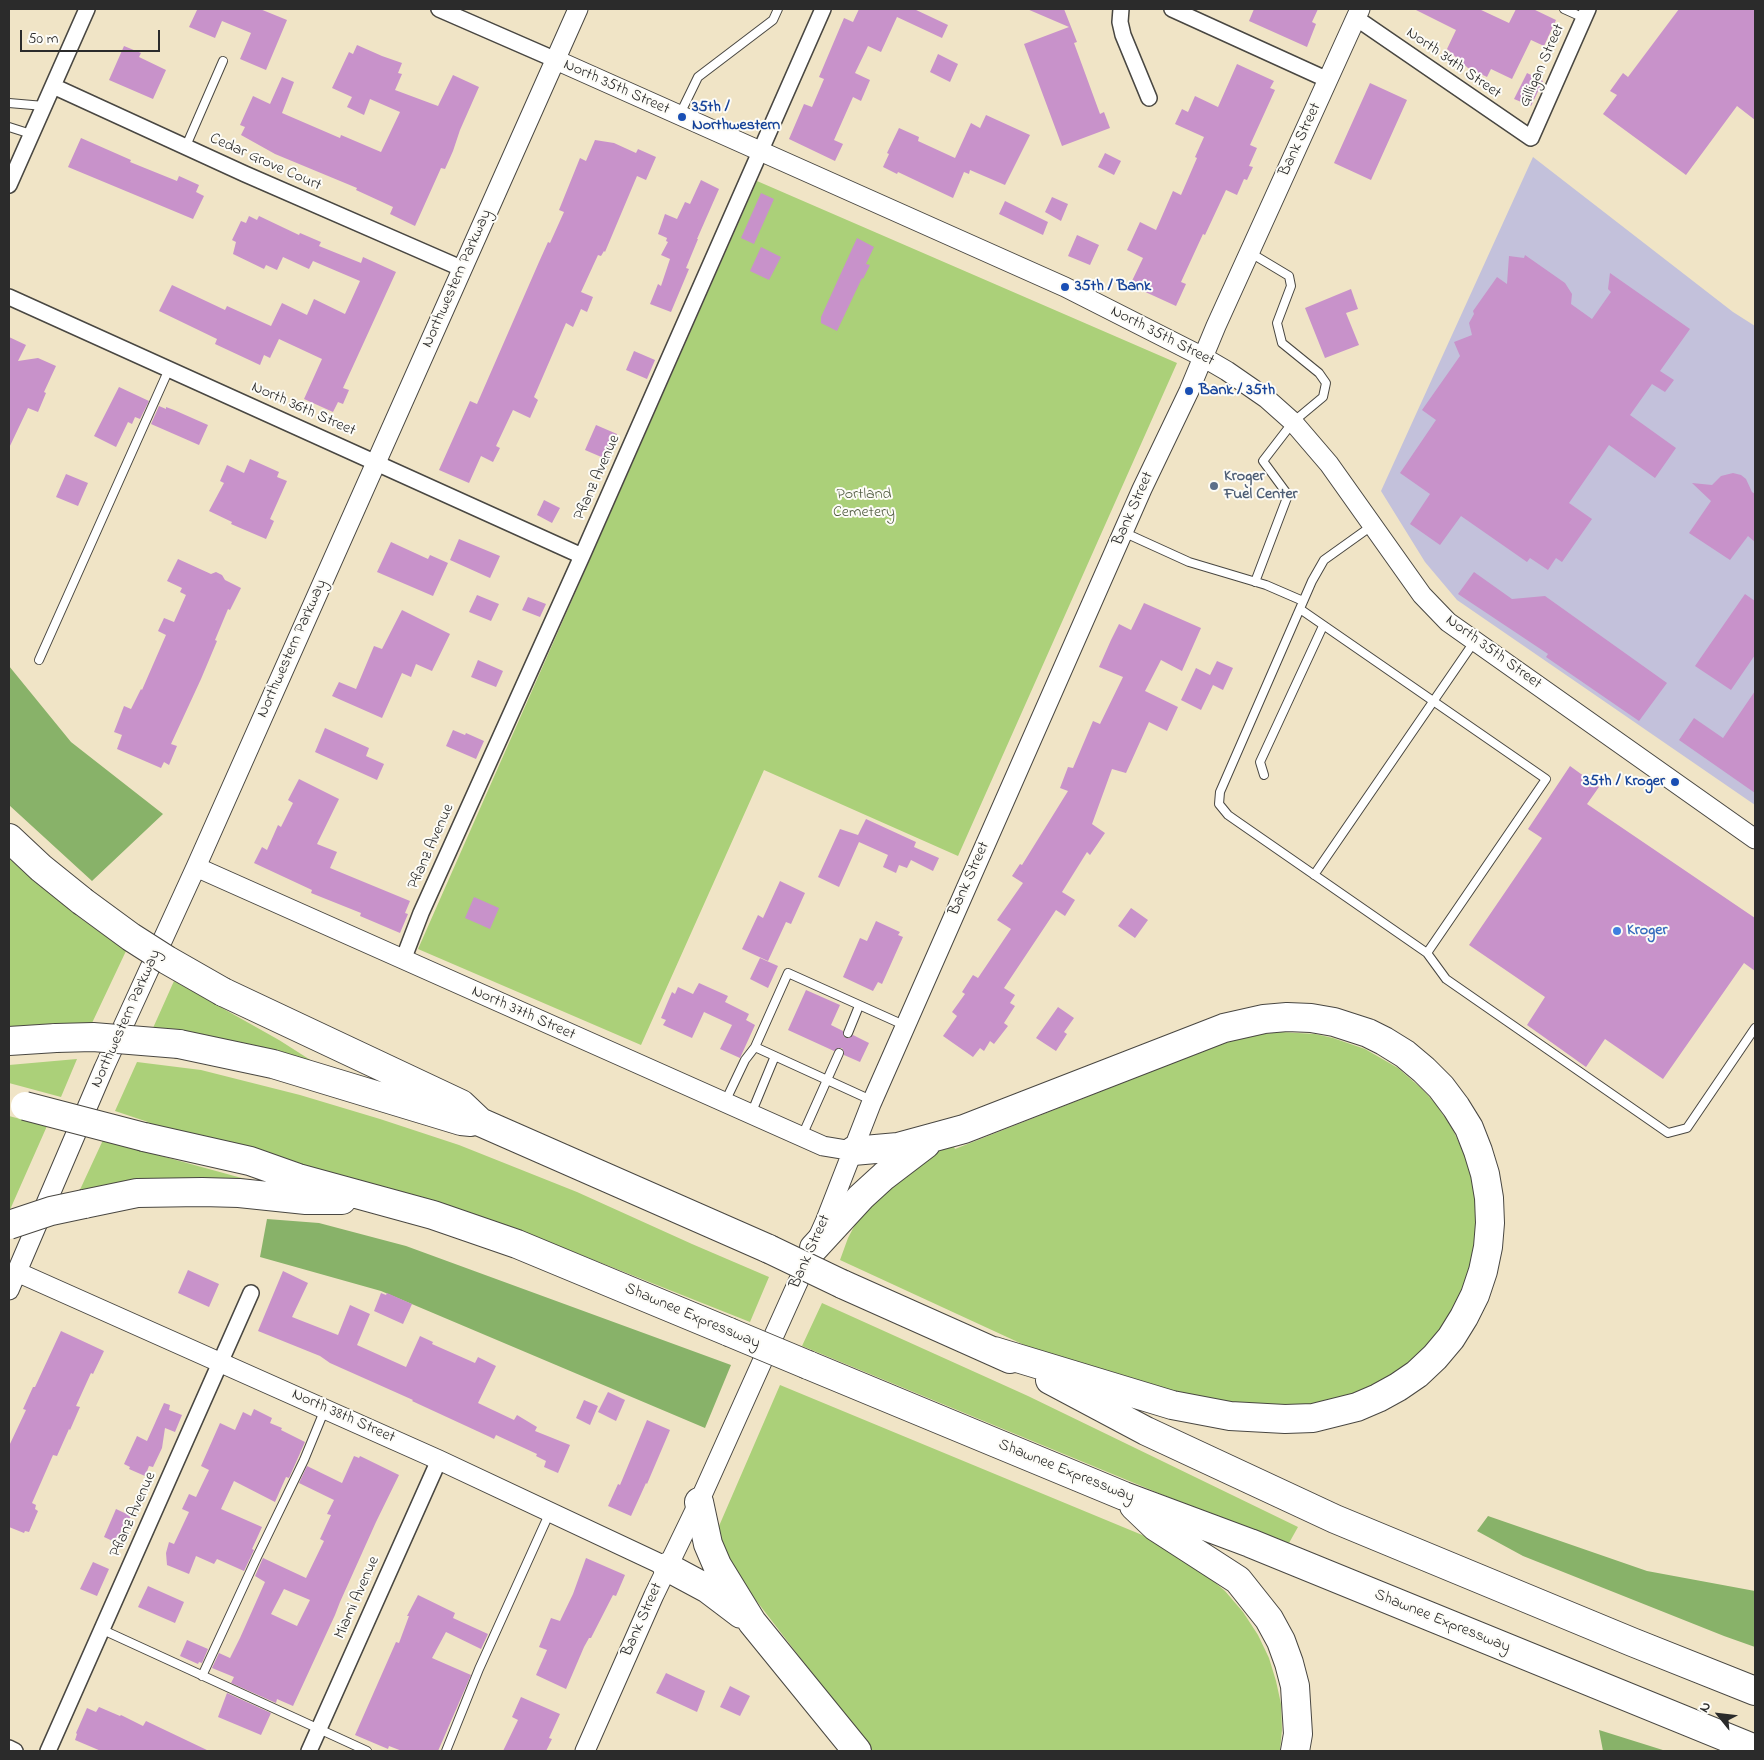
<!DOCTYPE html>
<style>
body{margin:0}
#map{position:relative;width:1764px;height:1760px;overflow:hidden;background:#f0e4c6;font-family:"Indie Flower",sans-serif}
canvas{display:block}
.frame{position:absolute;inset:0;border:10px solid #2b2b2b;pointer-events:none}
.north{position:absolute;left:1694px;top:1690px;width:50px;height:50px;-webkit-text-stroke:4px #fdfcf7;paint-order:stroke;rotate:299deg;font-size:14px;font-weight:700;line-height:20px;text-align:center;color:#2b2b2b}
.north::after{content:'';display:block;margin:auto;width:18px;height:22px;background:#2b2b2b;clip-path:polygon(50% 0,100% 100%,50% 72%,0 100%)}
.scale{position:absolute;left:20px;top:30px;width:140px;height:22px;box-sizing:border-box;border:2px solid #2b2b2b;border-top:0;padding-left:6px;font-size:15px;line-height:18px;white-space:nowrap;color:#2b2b2b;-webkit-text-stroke:4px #fdfcf7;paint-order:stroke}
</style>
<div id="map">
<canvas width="1764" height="1760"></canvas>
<div class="frame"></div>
<div class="north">N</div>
<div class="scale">50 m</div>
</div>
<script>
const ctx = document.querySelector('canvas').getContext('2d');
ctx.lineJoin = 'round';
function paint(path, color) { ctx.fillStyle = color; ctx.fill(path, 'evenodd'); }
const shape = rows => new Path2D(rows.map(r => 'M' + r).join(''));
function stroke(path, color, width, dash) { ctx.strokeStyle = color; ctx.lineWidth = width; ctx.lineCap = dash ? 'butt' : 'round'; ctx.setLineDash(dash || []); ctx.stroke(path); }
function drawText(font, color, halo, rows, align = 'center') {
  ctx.font = font + ' "Indie Flower",sans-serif'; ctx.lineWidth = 4; ctx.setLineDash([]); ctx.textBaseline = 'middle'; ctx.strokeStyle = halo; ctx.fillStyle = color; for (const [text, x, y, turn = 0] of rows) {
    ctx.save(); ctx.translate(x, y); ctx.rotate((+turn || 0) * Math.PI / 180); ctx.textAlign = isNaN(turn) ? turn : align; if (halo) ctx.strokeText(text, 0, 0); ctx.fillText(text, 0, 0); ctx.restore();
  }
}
paint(shape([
 [1533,157,1733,312,1755,326,1755,805,1457,600,1425,562,1381,491]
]), '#c3c1db');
paint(shape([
 [757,181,1177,363,958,856,764,770,641,1045,418,949],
 [9,856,77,914,76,915,126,951,92,1023,43,1024,9,1028],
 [174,981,279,1040,312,1061,310,1065,211,1041,211,1036,153,1028],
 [1281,1032,1315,1034,1333,1038,1365,1049,1398,1068,1421,1088,1435,1103,1452,1128,1465,1155,1474,1187,1477,1210,1475,1250,1461,1299,1426,1353,1358,1399,1255,1413,1072,1367,840,1260,848,1238,858,1219,914,1162,953,1145,955,1149,1211,1048,1246,1036],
 [77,1059,61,1097,9,1083,9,1065],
 [137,1062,201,1070,300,1095,380,1119,459,1145,577,1192,692,1244,769,1277,750,1322,531,1235,428,1199,148,1125,148,1122,115,1111],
 [9,1116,47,1126,9,1212],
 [103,1140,249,1180,248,1182,78,1194],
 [822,1303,1028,1396,1298,1527,1289,1543,1219,1518,802,1346],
 [780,1385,1147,1537,1204,1573,1225,1591,1243,1612,1258,1635,1269,1658,1276,1681,1281,1704,1282,1730,1280,1751,872,1751,745,1586,742,1588,716,1533]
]), '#abd079');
paint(shape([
 [9,666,71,742,163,814,92,881,9,805],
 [267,1219,319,1223,406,1246,731,1365,705,1428,381,1291,260,1257],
 [1488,1516,1647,1571,1755,1591,1755,1647,1724,1636,1523,1556,1477,1531],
 [1599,1730,1666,1751,1603,1751]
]), '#88b269');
paint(shape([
 [194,9,260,9,287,20,266,70,240,59,251,33,222,21,215,38,189,27,197,10],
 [859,9,914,9,948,25,942,38,897,17,881,52,868,46,855,73,870,80,861,101,853,97,834,140,843,144,835,161,789,139,804,104,812,107,824,79,819,77,844,18,853,22],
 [1027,9,1064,9,1077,42,1074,43,1100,114,1104,112,1110,128,1062,146,1024,44,1069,27],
 [1254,9,1318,9,1312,22,1316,24,1307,47,1249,21],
 [1414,9,1479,9,1509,23,1516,9,1533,9,1556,20,1544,46,1531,40,1512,79,1491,69,1487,77,1468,68,1447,49,1456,30],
 [1679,9,1755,9,1755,120,1737,106,1686,175,1603,114,1617,95,1610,91,1623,73,1628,77],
 [357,45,382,56,402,63,398,73,402,74,395,90,438,106,453,75,479,87,460,130,453,151,445,169,441,168,415,226,390,214,393,207,356,190,357,188,275,154,241,135,245,127,240,125,253,96,270,104,282,77,294,82,282,113,340,138,341,135,381,152,400,112,370,99,364,115,347,107,352,97,332,88,349,52,353,54],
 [124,46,141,53,139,57,166,70,153,99,109,80],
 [938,54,958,64,950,82,930,72],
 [1237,64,1274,81,1270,88,1275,90,1250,145,1257,148,1249,166,1253,167,1247,180,1244,179,1237,195,1226,190,1205,235,1203,234,1181,282,1186,284,1176,306,1130,285,1143,258,1127,250,1140,222,1156,230,1173,191,1181,195,1197,158,1195,157,1204,137,1175,124,1182,109,1188,112,1195,96,1218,107],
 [1527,73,1543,81,1531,106,1514,99],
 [1370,83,1407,100,1371,180,1334,163],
 [986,115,1030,135,1005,185,970,170,969,174,964,172,953,198,898,172,897,174,883,167,889,154,887,153,899,128,919,137,918,141,955,158,971,123,980,128],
 [81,138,131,160,130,162,177,181,179,176,199,185,196,192,204,196,193,219,68,167],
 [595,140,614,143,636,153,638,149,656,157,646,180,637,176,605,252,604,251,601,256,598,255,581,292,593,297,587,312,581,309,573,327,566,323,534,397,538,400,530,418,513,410,496,446,500,448,493,462,481,456,469,483,439,470,470,401,477,404,539,262,548,242,550,243,564,212,559,210,580,158,586,161],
 [1105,153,1121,161,1114,175,1098,167],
 [701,180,719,189,697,239,698,239,686,268,689,269,671,312,650,304,658,284,661,286,670,259,661,255,668,242,666,241,667,238,658,234,665,214,677,219,685,202,690,204],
 [761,193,774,199,754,244,741,238],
 [1052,197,1068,204,1061,221,1045,212],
 [1005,201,1048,222,1043,235,999,214],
 [249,216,257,220,259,216,299,235,300,233,321,242,319,246,361,263,363,257,396,272,343,388,349,390,343,404,338,402,333,412,304,399,322,359,279,339,270,358,264,355,260,365,215,344,217,339,159,311,172,285,225,310,227,306,271,326,282,303,307,315,314,299,345,314,360,281,313,261,309,269,283,257,277,270,266,265,264,269,233,254,236,242,232,240,241,221,246,223],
 [1077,235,1099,245,1090,265,1068,256],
 [857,238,874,247,866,264,870,265,863,279,862,278,837,331,821,323,821,317],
 [761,247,781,257,769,280,750,271],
 [1525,255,1565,283,1572,294,1571,304,1592,319,1611,292,1608,289,1610,273,1690,329,1660,371,1674,380,1665,392,1652,384,1630,415,1676,448,1655,478,1609,445,1569,503,1592,519,1562,562,1556,558,1548,570,1530,558,1527,562,1461,516,1440,545,1410,524,1430,494,1400,473,1436,420,1422,410,1460,356,1454,342,1472,335,1469,323,1474,314,1473,311,1497,277,1507,284,1509,256,1524,258],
 [1351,289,1358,309,1346,313,1359,345,1325,358,1305,308],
 [9,337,26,345,18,361,38,358,56,366,44,392,46,393,38,412,28,408,9,448],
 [634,351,655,360,647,379,626,370],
 [119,387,149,401,140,419,135,417,132,424,128,422,116,447,94,436],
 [159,406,166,409,166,407,174,410,208,425,199,445,151,424],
 [596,425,617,434,606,459,585,450],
 [250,459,279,472,277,477,287,481,270,519,274,521,266,539,231,524,232,522,209,511,224,483,220,481,227,465,244,473],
 [1733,473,1741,475,1746,479,1752,492,1755,494,1755,542,1748,536,1730,560,1689,533,1711,501,1692,483,1712,485,1721,476],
 [66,474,88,483,78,506,56,497],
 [544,500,560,508,552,523,537,515],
 [459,539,500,556,490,578,450,560],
 [391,542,428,559,430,555,448,563,433,596,377,572],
 [178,559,211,574,216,572,222,575,225,580,241,588,230,610,228,609,215,640,217,641,201,679,171,744,177,746,169,765,164,762,161,768,117,749,122,735,114,732,124,706,131,709,141,689,142,690,166,635,158,631,164,618,174,622,186,595,180,592,182,588,167,581],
 [1474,572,1512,599,1545,596,1667,683,1639,721,1546,657,1548,654,1458,594],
 [1745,594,1755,601,1755,655,1731,690,1695,666],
 [477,595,499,604,491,621,469,612],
 [528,597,546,604,540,617,522,610],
 [1144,603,1201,628,1182,671,1161,660,1145,691,1178,707,1167,731,1149,722,1126,773,1112,769,1092,824,1105,833,1090,855,1087,852,1062,892,1075,900,1065,916,1056,910,1004,988,1015,995,1010,1003,1015,1006,1004,1023,1008,1026,994,1044,990,1041,984,1051,980,1048,973,1057,943,1036,957,1016,952,1012,965,994,962,992,973,975,978,978,1011,929,997,920,1023,883,1012,876,1020,864,1022,865,1068,791,1060,788,1068,767,1073,768,1093,721,1100,724,1123,677,1099,667,1111,640,1119,624,1131,630],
 [402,610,450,634,432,671,416,664,411,677,402,673,382,718,332,696,339,682,356,689,374,646,382,649],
 [478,660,503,671,496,687,471,677],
 [1217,661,1233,668,1223,690,1213,685,1201,710,1181,700,1196,668,1210,675],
 [1755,691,1755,793,1679,740,1694,718,1723,738],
 [325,728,369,748,366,756,384,764,377,780,315,752],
 [453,730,465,735,466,733,484,741,476,759,446,746],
 [1570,766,1599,787,1587,804,1755,918,1755,971,1744,963,1663,1079,1605,1039,1586,1067,1527,1025,1545,997,1469,945,1542,838,1528,829],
 [299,779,339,799,317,844,337,852,330,868,410,901,405,913,408,914,400,933,360,916,361,913,311,893,312,890,254,863,262,847,267,850,278,825,281,827,293,803,288,800],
 [866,819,916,842,914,847,939,858,933,871,911,860,907,868,899,865,896,873,883,867,888,855,859,842,839,887,818,877,840,829,858,835],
 [780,881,805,893,791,924,786,922,768,961,742,949,758,915,763,918],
 [474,897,499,908,490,929,465,918],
 [1131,908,1148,920,1135,938,1118,926],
 [876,921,900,932,898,935,903,937,882,984,878,982,873,991,843,977,860,938,867,941],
 [760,958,778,966,768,988,750,979],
 [699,983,728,996,725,1002,749,1014,746,1020,755,1025,740,1058,720,1049,732,1025,704,1012,692,1038,663,1025,666,1020,661,1018,672,992,675,994,678,987,693,994],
 [806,990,840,1005,831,1025,843,1031,844,1037,849,1038,853,1035,869,1043,860,1062,844,1055,844,1052,842,1048,838,1048,834,1051,788,1030],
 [1058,1007,1074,1018,1064,1032,1067,1034,1056,1051,1036,1038],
 [188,1270,219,1284,209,1307,178,1293],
 [283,1271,308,1283,292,1317,338,1335,350,1305,370,1314,357,1345,406,1367,420,1336,433,1342,432,1344,475,1363,478,1357,496,1366,478,1403,514,1420,517,1415,537,1427,535,1431,570,1445,558,1473,544,1467,546,1461,536,1456,537,1454,496,1435,494,1439,490,1437,412,1401,413,1400,330,1363,320,1356,258,1331],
 [381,1293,386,1295,387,1293,412,1304,403,1324,374,1311],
 [61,1331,104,1351,93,1374,91,1373,76,1406,80,1407,70,1430,69,1429,57,1456,53,1455,32,1503,36,1505,35,1509,38,1511,29,1532,25,1531,24,1533,9,1527,9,1446,26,1410,23,1409,33,1387,35,1387],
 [608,1392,625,1400,616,1421,598,1412],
 [584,1400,598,1406,590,1425,576,1418],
 [164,1403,170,1405,169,1410,182,1415,175,1432,165,1428,162,1448,153,1467,149,1466,145,1476,129,1469,130,1467,124,1464,137,1436,147,1441],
 [254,1409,272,1418,270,1423,282,1428,281,1430,305,1442,289,1478,286,1477,275,1502,234,1481,221,1509,262,1527,252,1549,254,1550,244,1571,217,1559,214,1564,196,1556,189,1574,167,1565,166,1553,169,1542,174,1544,189,1512,182,1509,189,1494,196,1497,209,1470,201,1466,220,1423,235,1430,243,1412,251,1416],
 [647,1420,670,1430,647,1484,646,1483,631,1516,608,1506,618,1484,620,1485],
 [354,1456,359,1458,360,1456,399,1475,376,1522,340,1602,335,1615,293,1706,277,1699,276,1703,231,1683,234,1677,212,1668,219,1653,230,1658,240,1638,265,1582,255,1576,263,1558,306,1578,324,1541,320,1539,331,1515,327,1514,334,1500,299,1483,307,1466,342,1483],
 [284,1589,310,1600,297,1626,271,1614],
 [116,1509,131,1516,117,1543,104,1537],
 [586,1558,625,1575,616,1596,613,1595,591,1638,589,1638,584,1647,566,1689,536,1675,547,1650,539,1647,551,1618,560,1621,573,1594],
 [93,1562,109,1569,97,1596,80,1589],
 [148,1586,184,1602,175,1623,138,1607],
 [418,1595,455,1613,453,1618,488,1634,481,1649,446,1632,432,1658,471,1675,438,1751,402,1751,389,1746,388,1749,355,1735,396,1642,399,1643,409,1616,407,1616],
 [187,1640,208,1649,202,1663,199,1662,198,1664,180,1656],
 [666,1673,705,1691,697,1712,656,1693],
 [730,1686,750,1696,740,1716,720,1707],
 [227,1693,271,1713,261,1735,218,1717],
 [521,1697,560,1714,549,1738,552,1739,546,1751,503,1751,518,1720,512,1717],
 [99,1707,120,1716,121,1715,143,1726,146,1721,209,1751,101,1751,75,1740,77,1734,76,1733,87,1708,96,1712]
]), '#c892ca');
const service = shape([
 [1564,9,1584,18],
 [9,103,44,106],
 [680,114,698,77,773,20,778,9],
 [9,127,31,134],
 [186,146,223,61],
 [1249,252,1289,276,1291,286,1277,323,1282,343,1319,373,1326,383,1323,397,1293,422,1263,461,1288,495,1255,582],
 [1123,532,1189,562,1266,585,1303,601],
 [1300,609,1546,779,1427,953,1238,822,1228,815,1219,804,1220,792,1312,581,1324,560,1373,525],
 [39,660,169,369],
 [1264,775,1260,762,1323,626],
 [1314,875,1474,642],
 [1427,953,1446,979,1668,1133,1687,1128,1755,1028],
 [848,1033,859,1006],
 [871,1100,755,1047,788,973,906,1026],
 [725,1102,745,1060,755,1047],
 [751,1114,775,1056],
 [802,1136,839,1053],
 [103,1630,367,1751],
 [202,1676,257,1557,304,1460,325,1409],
 [446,1751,479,1669,550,1512]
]);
const minor = shape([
 [439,9,556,60],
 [1121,9,1120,22,1123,35,1149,98],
 [1172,9,1328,80],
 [1356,18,1531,138,1588,9],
 [53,86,245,174,463,269],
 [9,185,87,9],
 [9,297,582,556],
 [403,960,421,913,582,556,823,9],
 [9,1748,15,1751],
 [48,1751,251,1293],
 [309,1751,439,1460]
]);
const tertiary = shape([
 [556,60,1065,287,1203,357,1227,371,1266,398,1293,422,1329,464,1422,595,1448,622,1755,839],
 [196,867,823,1146,853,1151],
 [17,1272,439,1460,667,1567],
 [9,1290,104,1068,196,867,578,9],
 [585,1751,654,1595,699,1502,825,1222,871,1104,1142,489,1189,391,1216,326,1360,9]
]);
const motorway = shape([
 [9,838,41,868,82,901],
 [223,992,461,1104,480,1122,769,1249],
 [9,1041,56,1038],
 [179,1044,273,1064,461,1121,471,1122],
 [144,1137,250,1161,298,1178,433,1215,517,1244,729,1332],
 [853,1151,898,1147,964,1129,1224,1028,1264,1019,1287,1017,1311,1018,1334,1022,1368,1033,1384,1041,1405,1054,1424,1070,1441,1087,1456,1107,1469,1128,1478,1151,1485,1174,1489,1198,1490,1223,1488,1247,1483,1271,1475,1295,1464,1317,1451,1338,1435,1357,1417,1374,1398,1387,1378,1398,1357,1407,1313,1418,1285,1419,1230,1416,1172,1405,994,1351],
 [84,1204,137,1193,202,1192,239,1193,306,1200,342,1200],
 [814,1248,861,1197,884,1176,926,1144],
 [842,1284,1010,1359],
 [808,1365,1124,1496,1250,1543,1755,1749],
 [1050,1380,1146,1431,1335,1519,1632,1642,1755,1691],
 [699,1502,708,1544,717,1565,752,1622,857,1751],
 [1134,1506,1156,1527,1238,1580,1269,1619,1281,1641,1289,1663,1295,1686,1298,1734,1295,1751],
 [667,1567,708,1589,741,1614]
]);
stroke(service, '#494742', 10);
stroke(minor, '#494742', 18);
stroke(tertiary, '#494742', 21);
stroke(motorway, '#494742', 30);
stroke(service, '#fff', 8);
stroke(minor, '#fff', 15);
stroke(tertiary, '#fff', 19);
stroke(motorway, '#fff', 28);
const motorwayBridge = shape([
 [82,901,131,937,167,960,223,992],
 [56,1038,93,1037,179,1044],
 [25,1106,144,1137],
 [9,1225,51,1211,84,1204],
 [769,1249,842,1284],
 [729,1332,808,1365]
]);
stroke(motorwayBridge, '#494742', 30, []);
stroke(motorwayBridge, '#fff', 28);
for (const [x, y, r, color] of [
 [682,117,5,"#1a4fb4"],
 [1065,287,5,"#1a4fb4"],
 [1189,391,5,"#1a4fb4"],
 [1214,486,5,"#5c6f8a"],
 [1675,782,5,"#1a4fb4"],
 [1617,931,5,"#3f7fe0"]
]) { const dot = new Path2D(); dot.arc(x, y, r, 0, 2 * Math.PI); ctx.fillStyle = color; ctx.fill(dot); stroke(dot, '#fdfcf7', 2); }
drawText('16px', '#2b2b2b', '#fdfcf7', [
 ["North 34th Street",1453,64,35],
 ["Gilligan Street",1543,66,-66],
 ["North 35th Street",616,88,24],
 ["Bank Street",1301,140,-65],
 ["Cedar Grove Court",265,163,24],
 ["Northwestern Parkway",458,279,-66],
 ["North 35th Street",1162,337,27],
 ["North 36th Street",303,410,24],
 ["Pflanz Avenue",598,478,-66],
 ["Bank Street",1134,509,-66],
 ["Northwestern Parkway",293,649,-66],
 ["North 35th Street",1493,653,36],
 ["Pflanz Avenue",432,847,-66],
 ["Bank Street",970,879,-66],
 ["North 37th Street",523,1014,24],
 ["Northwestern Parkway",127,1019,-66],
 ["Bank Street",811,1252,-66],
 ["Shawnee Expressway",692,1317,23],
 ["North 38th Street",343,1417,24],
 ["Shawnee Expressway",1066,1472,22],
 ["Pflanz Avenue",134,1515,-66],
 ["Miami Avenue",358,1598,-66],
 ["Bank Street",643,1620,-66],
 ["Shawnee Expressway",1442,1622,22]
]);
drawText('bold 16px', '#164399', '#fdfcf7', [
 ["35th /",692,108],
 ["Northwestern",692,126],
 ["35th / Bank",1075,287],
 ["Bank / 35th",1199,391],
 ["35th / Kroger",1665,782,"right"]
], 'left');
drawText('bold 16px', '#4e5e75', '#fdfcf7', [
 ["Kroger",1224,477],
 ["Fuel Center",1224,495]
], 'left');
drawText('16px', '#515d42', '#fdfcf7', [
 ["Portland",864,495],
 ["Cemetery",864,513]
]);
drawText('bold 16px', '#366cbe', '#fdfcf7', [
 ["Kroger",1627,931]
], 'left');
</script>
